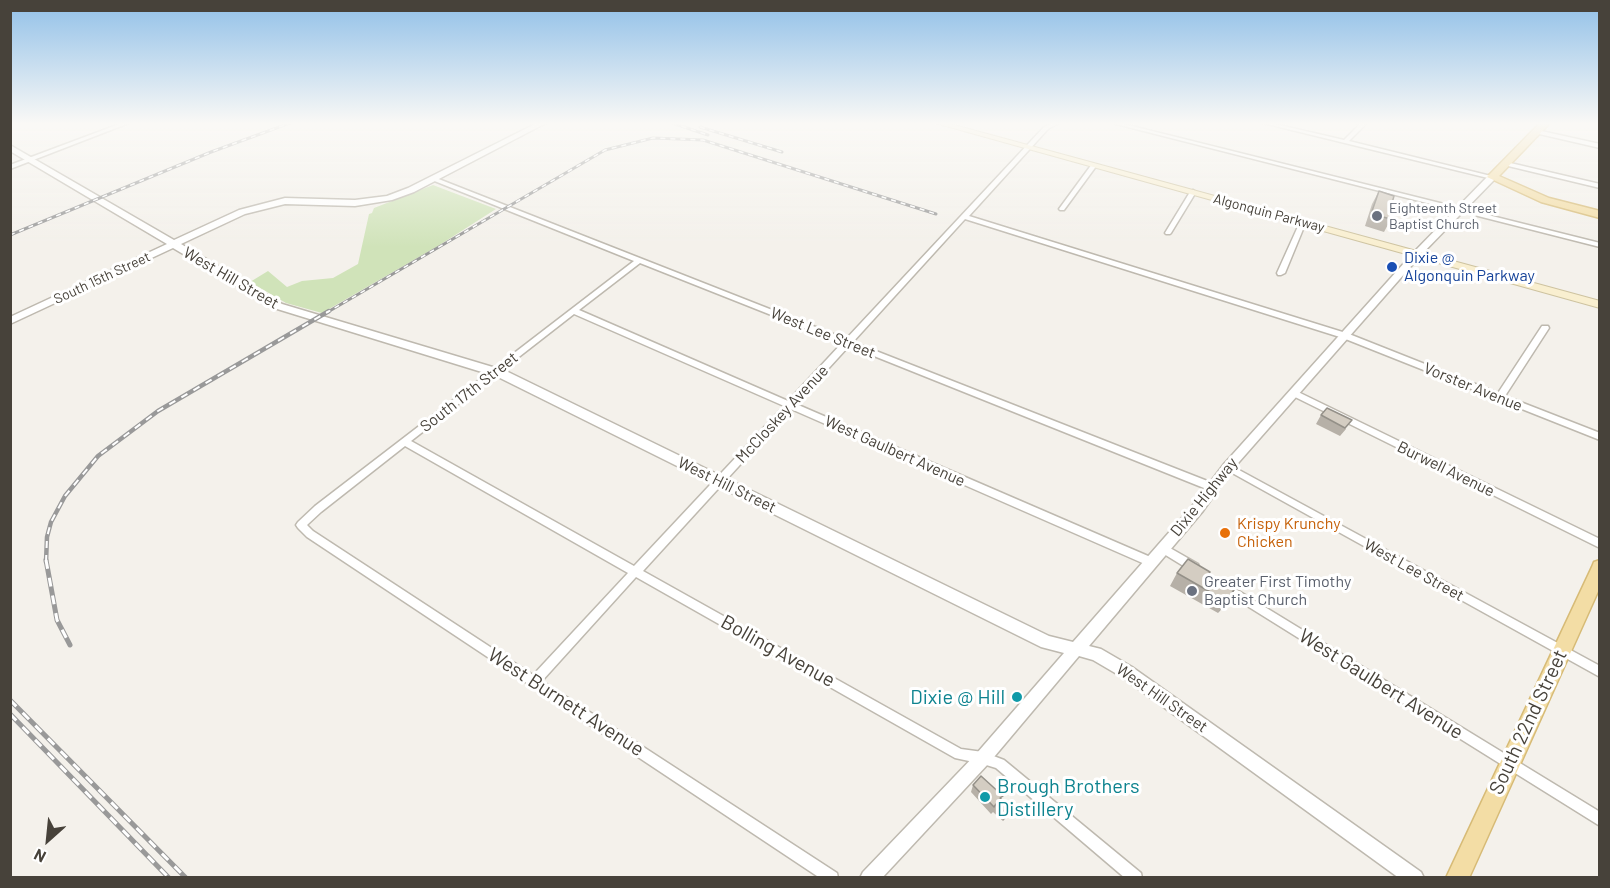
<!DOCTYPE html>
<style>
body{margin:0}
#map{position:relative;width:1610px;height:888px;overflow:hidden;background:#f4f1eb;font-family:Barlow,sans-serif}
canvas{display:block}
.frame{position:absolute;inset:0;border:12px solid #47423a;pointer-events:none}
.north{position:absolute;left:18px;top:810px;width:60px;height:60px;-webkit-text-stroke:4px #fff;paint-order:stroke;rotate:207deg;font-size:16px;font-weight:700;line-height:24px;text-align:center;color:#47423a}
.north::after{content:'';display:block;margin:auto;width:21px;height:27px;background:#47423a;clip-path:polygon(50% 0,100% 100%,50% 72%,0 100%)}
</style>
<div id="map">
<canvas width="1610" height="888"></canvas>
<div class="frame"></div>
<div class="north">N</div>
</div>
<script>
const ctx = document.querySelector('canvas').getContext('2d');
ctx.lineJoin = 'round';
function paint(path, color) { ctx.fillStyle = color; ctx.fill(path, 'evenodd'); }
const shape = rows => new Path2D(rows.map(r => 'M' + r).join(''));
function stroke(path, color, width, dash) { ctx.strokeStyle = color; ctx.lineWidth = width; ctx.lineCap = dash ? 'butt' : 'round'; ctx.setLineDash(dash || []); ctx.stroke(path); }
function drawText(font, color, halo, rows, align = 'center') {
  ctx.font = font + ' Barlow,sans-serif'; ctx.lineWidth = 6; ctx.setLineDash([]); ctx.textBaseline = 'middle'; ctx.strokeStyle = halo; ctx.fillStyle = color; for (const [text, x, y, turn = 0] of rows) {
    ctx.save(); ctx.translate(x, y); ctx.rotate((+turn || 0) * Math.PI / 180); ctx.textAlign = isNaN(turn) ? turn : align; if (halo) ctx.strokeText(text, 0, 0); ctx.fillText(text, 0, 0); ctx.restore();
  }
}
paint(shape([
 [433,185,496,209,438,246,322,313,286,303,250,282,268,271,287,287,302,281,333,278,358,264,369,214,372,213,374,208]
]), '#d0e3b9');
const minor = shape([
 [122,123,129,123,10,169,10,165,122,123],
 [1052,123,1059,123,1048,129,969,216,1349,334,1498,393,1542,326,1548,326,1549,328,1505,396,1600,433,1600,440,1343,338,965,219,853,342,1215,484,1217,487,1215,490,1209,490,849,346,796,404,1155,559,1156,562,1155,565,1151,566,1147,565,791,409,643,571,961,749,983,752,1004,760,1141,873,1142,878,1125,878,996,768,983,764,955,758,636,577,542,681,837,873,838,878,820,878,307,537,298,528,296,525,298,522,315,506,634,261,432,180,432,178,436,178,846,339,1044,127,1052,123],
 [640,263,842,343,788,401,579,310,640,263],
 [574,314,784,406,634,566,411,441,574,314],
 [405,446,628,573,533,675,313,531,307,525,321,512,405,446],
 [1112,123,1120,123,1600,243,1600,247,1112,123],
 [1263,123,1271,123,1344,140,1359,125,1357,123,1363,123,1365,125,1349,141,1495,177,1492,179,1263,123],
 [1537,130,1600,144,1600,148,1535,133,1535,131,1537,130],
 [1506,162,1600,184,1600,188,1504,165,1503,164,1506,162],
 [1092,164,1097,165,1064,210,1060,210,1059,209,1092,164],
 [1193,190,1196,192,1171,233,1170,234,1166,234,1165,233,1190,192,1193,190],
 [1303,220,1306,222,1285,273,1281,275,1278,275,1277,273,1300,222,1303,220],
 [1294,390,1600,539,1600,548,1291,395,1290,393,1294,390],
 [1228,464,1600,666,1600,677,1225,469,1223,467,1225,465,1228,464],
 [1163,544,1198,564,1199,567,1198,570,1194,571,1190,570,1159,551,1158,548,1159,545,1163,544],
 [1224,582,1600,812,1600,826,1220,589,1219,586,1220,583,1224,582]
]);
const tertiary = shape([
 [537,123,546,123,414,192,392,200,355,206,285,204,245,214,181,244,282,304,506,371,1049,636,1073,642,1193,505,1224,464,1414,252,1489,175,1495,175,1495,179,1420,256,1232,470,1203,511,1089,646,1101,649,1132,667,1421,872,1424,878,1399,878,1122,677,1093,660,1079,656,989,763,882,878,860,878,863,872,977,753,1064,653,1041,647,498,377,274,308,173,248,10,324,10,317,167,244,10,151,10,145,174,240,239,210,285,198,355,200,387,196,408,188,537,123]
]);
const secondary = shape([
 [935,123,947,123,1600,301,1600,308,935,123]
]);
const primary = shape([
 [1540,123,1550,123,1499,176,1549,198,1600,211,1600,218,1541,202,1487,177,1540,123],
 [1600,560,1600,587,1469,878,1446,878,1592,567,1594,562,1600,560]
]);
stroke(minor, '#beb9af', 3);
stroke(tertiary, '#beb9af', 3);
stroke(secondary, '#cec3a0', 2);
stroke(primary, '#d7bb76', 3);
paint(minor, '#fff');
paint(tertiary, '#fff');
paint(secondary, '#f9efd0');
paint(primary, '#f3dda5');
const railFar2 = shape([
 [672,123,708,135],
 [700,127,782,152],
 [10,235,211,152,290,123],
 [326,313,605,150,653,138,703,140,936,214]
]);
const railFar1 = shape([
 [46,562,47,537,51,522,65,496,98,456,158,411,329,311]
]);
const rail = shape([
 [46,560,57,620,70,645],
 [10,700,186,878],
 [10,714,169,878]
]);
stroke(railFar2, '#999', 3);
stroke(railFar1, '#999', 4.5);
stroke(rail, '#999', 5);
stroke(railFar2, '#fff', 1.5, [5]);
stroke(railFar1, '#fff', 2, [7]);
stroke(rail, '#fff', 3, [9]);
paint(shape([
 [1379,191,1390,210,1391,219,1384,232,1365,226,1372,204],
 [1327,408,1346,429,1340,436,1316,424,1321,415],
 [1177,573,1209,575,1223,584,1236,587,1229,600,1218,613,1170,586],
 [973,785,1002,799,1011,808,1008,815,1003,821,993,812,991,814,971,792]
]), '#b6b0a7');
paint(shape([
 [1236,587,1229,600,1218,613,1226,601],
 [1011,808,1008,815,1003,821,1006,813]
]), '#949088');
const building = shape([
 [1379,191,1394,196,1390,210,1393,211,1391,219,1371,214,1379,191],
 [1327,408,1352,420,1345,428,1321,415,1327,408],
 [1188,559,1210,572,1208,575,1223,584,1226,581,1236,587,1226,601,1177,573,1188,559],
 [981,776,1003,796,1000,798,1011,808,1006,813,996,804,994,807,973,785,981,776]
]);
paint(building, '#d4cdc2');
stroke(building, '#949088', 1.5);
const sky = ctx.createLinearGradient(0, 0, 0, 247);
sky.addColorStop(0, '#91c0e8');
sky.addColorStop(0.5, '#faf9f6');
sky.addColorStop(1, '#faf9f600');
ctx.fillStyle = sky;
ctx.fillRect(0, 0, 1610, 247);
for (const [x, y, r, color] of [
 [1377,216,6,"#6b7280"],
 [1392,267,6,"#1a4fb4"],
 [1225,533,6,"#e8710a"],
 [1192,591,6,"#6b7280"],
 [1017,697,6,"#0f9aa8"],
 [985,797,6,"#0f9aa8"]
]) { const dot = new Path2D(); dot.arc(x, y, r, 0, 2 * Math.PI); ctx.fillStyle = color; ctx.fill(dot); stroke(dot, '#fff', 2); }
drawText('14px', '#5b616d', '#fff', [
 ["Eighteenth Street",1389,208],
 ["Baptist Church",1389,224]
], 'left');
drawText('14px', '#47423a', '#fff', [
 ["Algonquin Parkway",1269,213,15],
 ["South 15th Street",102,278,-25]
]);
drawText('16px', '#164399', '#fff', [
 ["Dixie @",1404,258],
 ["Algonquin Parkway",1404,276]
], 'left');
drawText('16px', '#47423a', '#fff', [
 ["West Hill Street",231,278,30],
 ["West Lee Street",823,333,22],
 ["Vorster Avenue",1473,387,22],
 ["South 17th Street",469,392,-38],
 ["McCloskey Avenue",782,414,-47],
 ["West Gaulbert Avenue",895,451,24],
 ["Burwell Avenue",1446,469,26],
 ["West Hill Street",727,485,26],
 ["Dixie Highway",1204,497,-51],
 ["West Lee Street",1414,570,29],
 ["West Hill Street",1162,698,35]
]);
drawText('16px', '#c56008', '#fff', [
 ["Krispy Krunchy",1237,524],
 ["Chicken",1237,542]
], 'left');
drawText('16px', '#5b616d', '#fff', [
 ["Greater First Timothy",1204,582],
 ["Baptist Church",1204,600]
], 'left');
drawText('20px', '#47423a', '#fff', [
 ["Bolling Avenue",778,651,29],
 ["West Gaulbert Avenue",1381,684,32],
 ["West Burnett Avenue",566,702,33],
 ["South 22nd Street",1528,722,-65]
]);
drawText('20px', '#0d838f', '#fff', [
 ["Dixie @ Hill",1005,697],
 ["Brough Brothers",997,786,"left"],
 ["Distillery",997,809,"left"]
], 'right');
</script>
